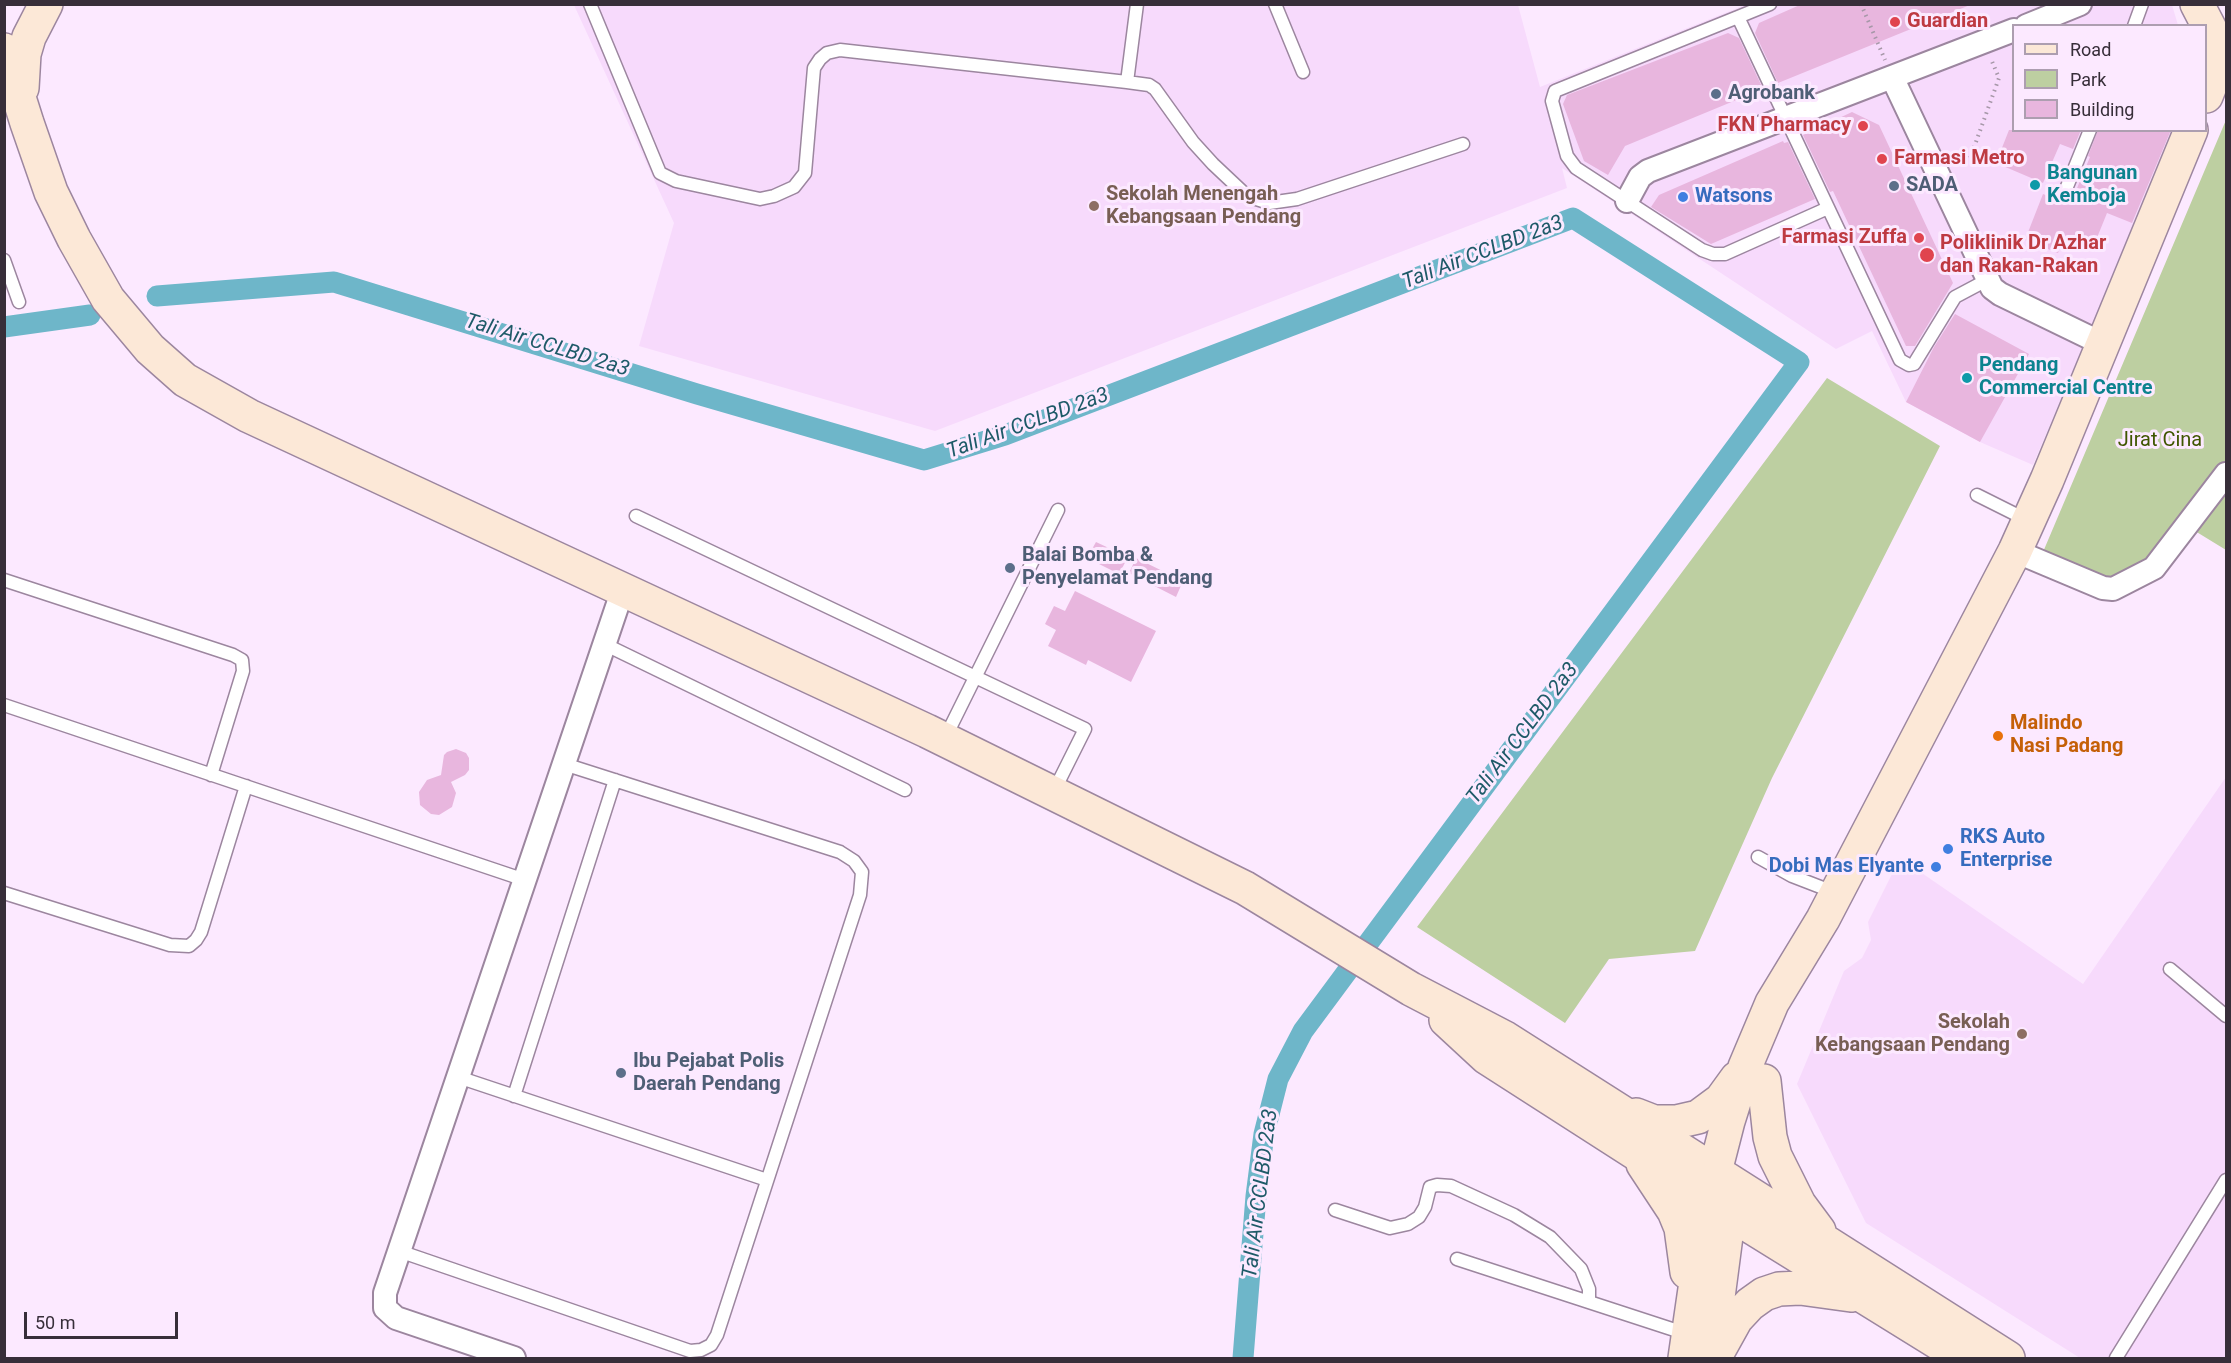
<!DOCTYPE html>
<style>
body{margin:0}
#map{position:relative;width:2231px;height:1363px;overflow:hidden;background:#fce9ff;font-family:Roboto,sans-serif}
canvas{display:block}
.frame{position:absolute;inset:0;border:6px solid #372e39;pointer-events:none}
.legend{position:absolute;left:2012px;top:24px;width:195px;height:108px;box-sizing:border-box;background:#fce9ff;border:2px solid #ad9eb0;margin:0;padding:8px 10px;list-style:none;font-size:18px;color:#372e39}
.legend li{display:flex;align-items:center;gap:12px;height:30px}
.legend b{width:30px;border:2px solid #ad9eb0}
.scale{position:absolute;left:24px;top:1312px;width:154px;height:27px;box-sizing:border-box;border:3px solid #372e39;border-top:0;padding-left:8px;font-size:18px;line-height:21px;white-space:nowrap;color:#372e39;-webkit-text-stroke:4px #fce9ff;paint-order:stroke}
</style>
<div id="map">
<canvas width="2231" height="1363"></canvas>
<div class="frame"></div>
<ul class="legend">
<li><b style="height:8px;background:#fce8d7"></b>Road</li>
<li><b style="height:16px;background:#bdcfa1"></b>Park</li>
<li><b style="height:16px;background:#e8b6de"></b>Building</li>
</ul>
<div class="scale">50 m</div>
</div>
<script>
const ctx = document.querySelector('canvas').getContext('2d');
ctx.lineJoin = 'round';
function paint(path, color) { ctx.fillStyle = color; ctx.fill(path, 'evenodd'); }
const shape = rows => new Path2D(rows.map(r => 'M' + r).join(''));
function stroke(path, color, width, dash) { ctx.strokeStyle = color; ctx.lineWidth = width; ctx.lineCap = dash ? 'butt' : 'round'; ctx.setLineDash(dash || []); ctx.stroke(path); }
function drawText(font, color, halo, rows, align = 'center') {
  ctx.font = font + ' Roboto,sans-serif'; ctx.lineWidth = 6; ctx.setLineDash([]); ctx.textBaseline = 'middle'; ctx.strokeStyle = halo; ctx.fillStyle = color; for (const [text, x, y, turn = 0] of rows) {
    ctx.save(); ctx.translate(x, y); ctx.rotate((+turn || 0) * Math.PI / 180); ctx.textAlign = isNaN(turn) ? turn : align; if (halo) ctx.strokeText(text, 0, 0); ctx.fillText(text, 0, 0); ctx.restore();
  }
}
paint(shape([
 [574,5,1518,5,1540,87,1745,5,2172,5,2178,25,2014,26,2014,130,2175,131,2033,465,1980,442,1906,402,1872,331,1836,349,1562,168,1567,188,935,431,639,346,674,223],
 [2226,777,2226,1358,2080,1358,1866,1223,1797,1084,1844,971,1862,958,1871,940,1868,922,1900,858,2083,984]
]), '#f7dafc');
paint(shape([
 [2226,120,2226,460,2145,566,2113,582,2043,552],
 [1827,378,1940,446,1772,778,1695,951,1609,959,1565,1023,1417,927],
 [2226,491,2226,550,2195,531]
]), '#bdcfa1');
stroke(shape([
 [157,296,334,282,697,394,924,460,1005,435,1573,218,1799,362,1303,1031,1278,1079,1264,1134,1256,1196,1243,1358],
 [4,327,90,315]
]), '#6eb6c9', 21);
paint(shape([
 [1802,4,1970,4,1970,5,1778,83,1755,33,1759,23],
 [1728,33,1739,38,1763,89,1625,146,1608,175,1584,161,1563,104,1567,95],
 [1852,112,1879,125,1953,283,1915,346,1906,346,1833,191,1830,192,1803,135],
 [2009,130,2081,130,2073,149,2060,144,2043,183,1996,163],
 [2098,130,2171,130,2132,223,2107,213,2092,250,2064,238,2058,253,2025,240,2043,194,2070,205,2090,157,2088,156],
 [1783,141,1784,143,1788,142,1815,199,1711,244,1651,207,1659,195],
 [1955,314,2029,354,1980,442,1906,402,1934,347],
 [1096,542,1128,557,1119,574,1087,558],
 [1136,558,1183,581,1176,597,1129,573],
 [1075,591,1156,631,1131,682,1088,660,1086,665,1048,646,1056,630,1045,624,1054,606,1065,611],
 [456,749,466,753,469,758,469,770,465,775,451,782,456,793,452,807,439,815,431,814,420,805,419,792,427,780,441,775,444,755,447,752]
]), '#e8b6de');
const lane = shape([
 [590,4,660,173,676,181,760,199,774,196,794,187,805,173,814,68,820,59,827,53,840,50,1127,82,1137,4],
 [1275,4,1303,72],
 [1770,4,1738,17,1900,360,1909,365,1914,364,1955,297,1987,280],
 [1738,17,1555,91,1552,101,1567,156,1576,168,1702,250,1713,254,1725,254,1828,208],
 [2134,26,2142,4],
 [1127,82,1149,85,1155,89,1193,142,1213,164,1247,196,1269,203,1297,199,1463,144],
 [2064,194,2090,130],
 [4,260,19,302],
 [1977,495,2027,520],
 [636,516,1085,729,1053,793],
 [4,580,233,655,242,660,243,671,211,775],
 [604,644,905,790],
 [4,705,525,880],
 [945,738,1058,510],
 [1758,857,1792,876,1836,893],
 [4,893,170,945,189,946,196,940,201,932,246,786],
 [2170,969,2226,1016],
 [458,1077,767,1180],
 [514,1096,615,780],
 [1335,1210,1390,1228,1408,1224,1419,1217,1425,1207,1430,1187,1437,1185,1451,1186,1514,1215,1550,1237,1581,1269,1589,1289,1589,1301],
 [399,1251,690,1351,701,1350,711,1345,717,1335,860,895,862,872,854,861,840,852,564,764],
 [1457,1259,1687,1334],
 [2116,1358,2226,1180]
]);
const street = shape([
 [2026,26,2080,4],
 [1892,77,1992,288,2000,294,2103,344],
 [1627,201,1640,177,1648,171,2014,30],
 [2015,551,2103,588,2113,589,2154,568,2226,474],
 [514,1358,396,1318,385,1308,385,1293,623,589]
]);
const secondary = shape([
 [2197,4,2223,54],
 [4,50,27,123,51,192,74,239,108,299,150,349,185,380,249,416,927,731,1245,888,1411,989,1505,1038,2008,1358],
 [22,88,24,54,29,37,46,4],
 [2206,96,2226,46],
 [1446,1020,1486,1057,1729,1213,1963,1358],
 [1764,1081,1770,1137,1775,1156,1799,1204,1819,1231],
 [1636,1115,1654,1122,1676,1122,1698,1117,1721,1100,1737,1078],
 [1643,1164,1674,1211,1681,1228,1687,1272],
 [1716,1355,1736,1319,1750,1304,1764,1294,1779,1289,1800,1288,1851,1295],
 [1685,1358,1708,1199,1728,1121,1745,1067,1772,1003,1823,919,2015,551,2047,480,2191,130],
 [1710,1358,1729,1213,1734,1195]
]);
stroke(lane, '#9c869f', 15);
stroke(street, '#9c869f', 26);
stroke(secondary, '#9c869f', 36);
stroke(shape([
 [1861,4,1885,60],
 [1956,162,1972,153,1999,78,1991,59]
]), '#a697a8', 4, [1.5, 4.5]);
stroke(lane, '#fff', 12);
stroke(street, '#fff', 22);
stroke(secondary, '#fce8d7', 33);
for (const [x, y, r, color] of [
 [1895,22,6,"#e0444e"],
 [1716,94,6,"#5c6f8a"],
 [1863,126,6,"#e0444e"],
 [1882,159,6,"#e0444e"],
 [2035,185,6,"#0f9aa8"],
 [1894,186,6,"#5c6f8a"],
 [1683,197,6,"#3f7fe0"],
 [1094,206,6,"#8d6e63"],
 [1919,238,6,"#e0444e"],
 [1927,255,8,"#e0444e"],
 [1967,378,6,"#0f9aa8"],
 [1010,568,6,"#5c6f8a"],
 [1998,736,6,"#e8710a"],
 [1948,849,6,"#3f7fe0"],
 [1936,867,6,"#3f7fe0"],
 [2022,1034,6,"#8d6e63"],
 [621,1073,6,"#5c6f8a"]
]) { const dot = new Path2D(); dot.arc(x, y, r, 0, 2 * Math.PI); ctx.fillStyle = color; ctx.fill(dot); stroke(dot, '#fce9ff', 2); }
drawText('bold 20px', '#be3a42', '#fce9ff', [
 ["Guardian",1907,22],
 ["FKN Pharmacy",1851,126,"right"],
 ["Farmasi Metro",1894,159],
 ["Farmasi Zuffa",1907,238,"right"],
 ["Poliklinik Dr Azhar",1940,244],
 ["dan Rakan-Rakan",1940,267]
], 'left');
drawText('bold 20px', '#4e5e75', '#fce9ff', [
 ["Agrobank",1728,94],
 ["SADA",1906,186],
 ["Balai Bomba &",1022,556],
 ["Penyelamat Pendang",1022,579],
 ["Ibu Pejabat Polis",633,1062],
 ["Daerah Pendang",633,1085]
], 'left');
drawText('bold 20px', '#0d838f', '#fce9ff', [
 ["Bangunan",2047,174],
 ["Kemboja",2047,197],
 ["Pendang",1979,366],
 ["Commercial Centre",1979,389]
], 'left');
drawText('bold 20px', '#785e54', '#fce9ff', [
 ["Sekolah Menengah",1106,195],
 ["Kebangsaan Pendang",1106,218],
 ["Sekolah",2010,1023,"right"],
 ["Kebangsaan Pendang",2010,1046,"right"]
], 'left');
drawText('bold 20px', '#366cbe', '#fce9ff', [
 ["Watsons",1695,197],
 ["RKS Auto",1960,838],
 ["Enterprise",1960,861],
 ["Dobi Mas Elyante",1924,867,"right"]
], 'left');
drawText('20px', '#3f5600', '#fce9ff', [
 ["Jirat Cina",2160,441]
]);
drawText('bold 20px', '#c56008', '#fce9ff', [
 ["Malindo",2010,724],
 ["Nasi Padang",2010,747]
], 'left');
drawText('italic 21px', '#1e5a68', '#fce9ff', [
 ["Tali Air CCLBD 2a3",1483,253,-21],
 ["Tali Air CCLBD 2a3",547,346,17],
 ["Tali Air CCLBD 2a3",1028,424,-20],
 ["Tali Air CCLBD 2a3",1523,734,-53],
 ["Tali Air CCLBD 2a3",1261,1194,-83]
]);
</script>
